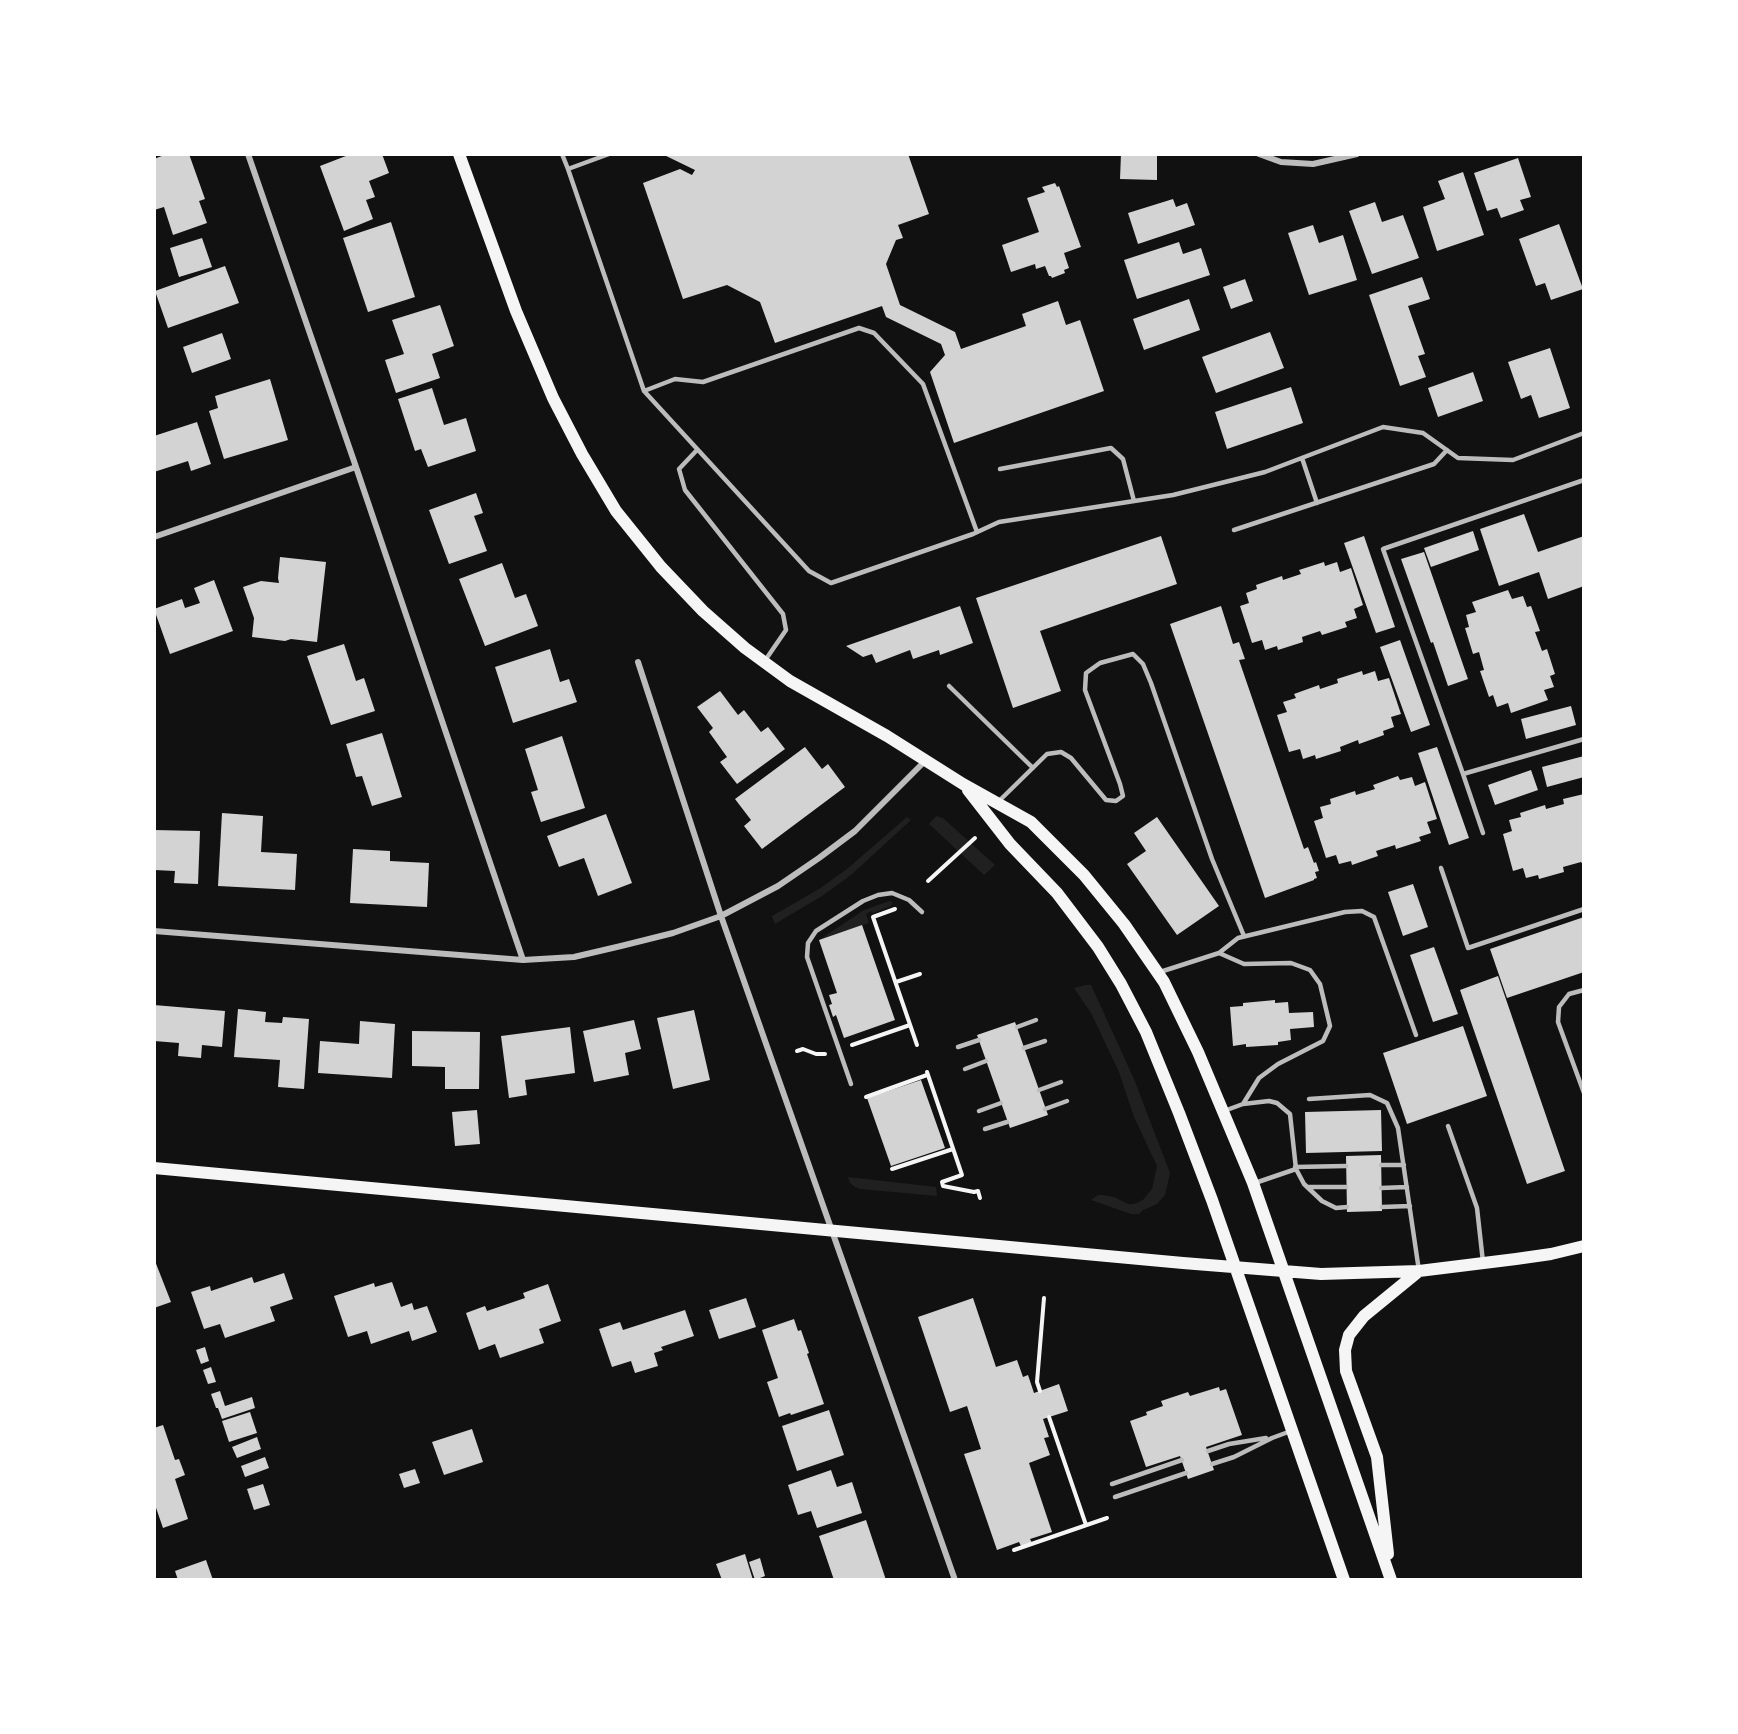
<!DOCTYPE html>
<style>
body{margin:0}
#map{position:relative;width:1738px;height:1734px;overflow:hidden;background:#111;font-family:Roboto,sans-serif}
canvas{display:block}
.frame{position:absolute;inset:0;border:156px solid #fff;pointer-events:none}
</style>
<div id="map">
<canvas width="1738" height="1734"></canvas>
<div class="frame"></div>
</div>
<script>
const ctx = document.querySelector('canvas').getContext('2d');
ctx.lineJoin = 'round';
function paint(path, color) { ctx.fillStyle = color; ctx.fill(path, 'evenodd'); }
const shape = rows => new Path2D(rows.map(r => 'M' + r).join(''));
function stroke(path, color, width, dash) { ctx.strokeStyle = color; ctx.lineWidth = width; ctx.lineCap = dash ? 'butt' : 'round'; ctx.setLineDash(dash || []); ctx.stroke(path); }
paint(shape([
 [936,816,943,818,995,865,984,875,929,824],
 [907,817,911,820,851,875,822,896,775,924,772,916,819,889,847,869],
 [889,901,892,902,891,906,873,913,872,911,866,914,869,923,819,940,864,910],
 [1085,985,1091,985,1134,1079,1170,1173,1165,1195,1157,1204,1143,1210,1139,1214,1131,1214,1091,1200,1098,1195,1103,1195,1114,1197,1128,1204,1134,1204,1143,1200,1152,1189,1157,1166,1134,1117,1119,1072,1091,1013,1074,988],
 [848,1177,936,1187,937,1196,860,1189,855,1187,850,1183]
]), '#202020');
paint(shape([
 [167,154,189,154,205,199,199,201,207,223,173,235,164,207,154,210,154,180,156,179,154,174,154,159],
 [351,154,382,154,389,173,369,181,375,197,366,200,373,219,344,231,320,166],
 [662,154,908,154,929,214,898,225,903,238,896,240,886,264,900,305,955,332,961,349,1026,326,1022,314,1058,301,1066,325,1080,320,1104,391,954,443,930,372,945,355,941,344,886,317,882,306,775,343,760,302,727,285,683,299,643,183,680,169,692,175,695,170],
 [1121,154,1157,154,1157,180,1120,179],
 [1518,158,1531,197,1520,200,1524,210,1501,218,1497,208,1487,211,1474,173],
 [1463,172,1484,235,1437,251,1423,207,1445,199,1438,181],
 [1055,183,1057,187,1059,186,1081,247,1064,253,1069,268,1064,270,1065,273,1052,278,1051,276,1049,276,1045,266,1036,269,1035,264,1011,272,1002,245,1039,232,1027,198,1045,192,1042,187],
 [1173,199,1176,207,1187,203,1195,225,1138,244,1128,213],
 [1375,202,1382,222,1403,215,1419,258,1372,274,1349,211],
 [391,222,415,297,368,312,343,238],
 [1559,224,1583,289,1551,300,1545,283,1536,286,1519,239],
 [1313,225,1319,243,1343,235,1357,280,1309,295,1288,233],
 [202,238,212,267,179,277,170,248],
 [1179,242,1183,254,1201,248,1210,275,1137,299,1124,260],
 [225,266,239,303,168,328,155,291],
 [1422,277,1430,299,1408,306,1425,354,1418,356,1426,377,1400,386,1369,295],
 [1245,279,1253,301,1231,309,1223,287],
 [1189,299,1200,330,1144,350,1133,319],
 [440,305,454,346,432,354,440,378,396,393,385,360,404,354,392,320],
 [1270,332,1284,368,1216,393,1202,357],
 [222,333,231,359,192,373,183,347],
 [1550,348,1570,408,1539,418,1531,395,1521,399,1508,362],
 [1473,372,1483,401,1438,417,1428,388],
 [270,379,288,440,224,459,209,411,218,408,215,396],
 [1291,387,1303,423,1227,449,1215,412],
 [432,388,444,425,466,418,476,451,428,467,421,449,415,451,398,399],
 [197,422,211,464,191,471,188,461,154,472,154,436],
 [476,493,483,513,474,516,487,551,449,564,429,510],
 [1524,514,1538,552,1584,536,1584,586,1548,599,1539,572,1499,586,1480,529],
 [1473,531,1479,550,1431,567,1424,548],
 [1161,536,1177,584,1040,631,1061,691,1013,708,976,598],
 [1364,536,1395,627,1376,633,1344,543],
 [1424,552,1468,679,1448,686,1433,642,1431,643,1401,559],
 [280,557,326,562,317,642,291,639,285,641,252,637,254,618,243,587,261,581,279,583,278,578],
 [1324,562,1325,566,1337,562,1340,572,1351,568,1363,605,1354,609,1357,618,1345,622,1347,627,1322,635,1320,631,1302,637,1303,642,1278,650,1277,646,1265,650,1262,640,1252,643,1240,606,1249,603,1246,593,1257,589,1256,585,1282,576,1283,580,1301,574,1299,570],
 [502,563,515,598,526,594,538,626,485,646,459,579],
 [214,580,233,631,170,654,154,609,182,599,185,608,200,603,194,588],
 [1508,590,1512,599,1523,596,1527,607,1531,606,1540,631,1535,632,1542,651,1547,649,1555,674,1550,676,1554,687,1544,690,1548,700,1511,713,1508,703,1497,707,1493,695,1489,697,1480,671,1484,670,1479,652,1473,654,1465,628,1469,627,1466,615,1476,612,1472,602],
 [960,606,973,643,940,655,939,650,913,659,910,650,876,663,872,654,863,657,846,646],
 [1221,606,1233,644,1239,642,1245,659,1239,660,1304,849,1308,847,1314,863,1316,862,1319,871,1315,872,1317,878,1314,879,1314,880,1265,898,1170,624],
 [1400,640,1430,725,1411,732,1380,647],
 [344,644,356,681,364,678,375,711,331,725,307,656],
 [550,649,560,682,569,679,577,702,513,723,495,667],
 [1362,671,1363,675,1375,671,1378,681,1389,678,1401,714,1391,717,1394,727,1383,731,1384,735,1359,744,1358,740,1340,747,1341,751,1316,759,1315,755,1303,759,1300,749,1289,752,1277,715,1287,712,1283,702,1296,698,1294,694,1319,685,1320,689,1338,683,1337,679],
 [720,691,738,715,744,710,761,732,768,727,785,749,737,784,720,762,727,757,709,732,713,728,697,707],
 [1571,706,1576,725,1526,739,1521,719],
 [382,733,402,797,372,806,362,776,356,777,346,744],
 [562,736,585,808,541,822,531,792,538,790,525,749],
 [805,747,822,769,828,764,845,787,762,849,744,826,751,820,735,799],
 [1437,747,1469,838,1449,845,1418,753],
 [1584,756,1584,777,1547,787,1542,767],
 [1531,770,1538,790,1495,805,1488,785],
 [1398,776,1400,780,1412,777,1415,786,1425,782,1437,819,1427,822,1431,833,1419,837,1421,841,1396,849,1395,845,1376,851,1378,856,1352,865,1351,861,1339,864,1336,855,1326,858,1314,821,1323,818,1320,807,1331,804,1330,799,1355,791,1356,795,1375,789,1373,785],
 [1584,794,1584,866,1581,862,1563,867,1564,872,1539,879,1538,875,1526,878,1523,868,1513,871,1503,834,1512,831,1509,820,1521,817,1520,813,1545,805,1546,809,1564,804,1563,799],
 [222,813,263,816,261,852,297,854,295,890,218,886],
 [606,814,632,883,598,896,584,858,559,867,547,836],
 [1157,817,1219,906,1177,935,1127,864,1146,851,1134,833],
 [154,830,200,831,198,884,174,883,175,871,154,870],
 [353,849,390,851,390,861,429,863,427,907,350,903],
 [1413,884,1428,927,1403,936,1388,892],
 [1584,917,1584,972,1507,998,1490,949],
 [862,925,895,1020,844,1038,836,1015,833,1017,829,1005,832,1004,829,995,837,993,819,940],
 [1434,947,1458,1014,1433,1022,1410,955],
 [1498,976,1565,1171,1527,1184,1460,990],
 [1275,1000,1275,1003,1288,1002,1289,1013,1313,1012,1314,1027,1290,1029,1291,1040,1278,1042,1278,1045,1246,1047,1246,1044,1233,1046,1230,1007,1243,1006,1243,1003],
 [154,1005,225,1011,222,1047,202,1045,201,1058,178,1056,179,1043,154,1041],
 [238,1009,266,1012,265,1022,282,1023,283,1017,309,1019,304,1089,278,1087,280,1060,234,1057],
 [694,1010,710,1080,673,1089,657,1018],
 [634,1020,641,1049,625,1053,629,1075,594,1082,583,1031],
 [360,1021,395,1024,392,1078,318,1073,320,1041,359,1044],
 [1015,1022,1048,1115,1010,1128,977,1035],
 [1463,1026,1487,1096,1407,1124,1383,1053],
 [570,1027,575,1073,525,1080,527,1095,509,1098,501,1036],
 [412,1031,480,1032,479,1089,445,1089,445,1067,412,1066],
 [921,1080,945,1148,891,1166,867,1098],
 [477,1110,480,1144,455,1146,452,1112],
 [1381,1110,1382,1151,1306,1153,1305,1112],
 [1381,1155,1382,1211,1347,1212,1346,1156],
 [155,1261,171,1302,154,1308,154,1261],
 [284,1273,293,1299,270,1307,275,1321,225,1338,220,1324,204,1329,191,1292,210,1286,211,1291,252,1277,254,1283],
 [392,1282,401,1307,412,1303,414,1310,427,1306,437,1332,412,1341,409,1331,371,1344,367,1331,348,1337,334,1296,374,1283,375,1287],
 [548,1284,561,1321,539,1329,544,1343,500,1358,495,1344,479,1350,466,1313,485,1306,487,1311,525,1298,523,1293],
 [746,1298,756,1327,719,1339,709,1310],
 [973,1298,996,1367,1017,1360,1023,1377,1028,1375,1034,1393,1059,1384,1068,1411,1043,1419,1049,1437,1044,1438,1050,1455,1029,1463,1052,1532,1030,1539,1032,1543,1021,1546,1019,1542,997,1550,964,1454,981,1449,967,1406,950,1412,918,1317],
 [685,1310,694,1336,661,1347,663,1350,654,1353,658,1366,635,1373,631,1361,612,1367,599,1329,620,1322,623,1330],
 [794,1319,798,1331,801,1330,809,1353,807,1354,824,1404,791,1415,790,1413,779,1417,767,1382,778,1378,762,1330],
 [205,1347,209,1361,201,1364,196,1350],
 [211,1367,216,1382,208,1384,203,1370],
 [1219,1387,1220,1391,1226,1389,1242,1435,1206,1447,1214,1470,1188,1479,1180,1456,1146,1467,1130,1421,1147,1415,1146,1412,1163,1406,1161,1401,1188,1392,1190,1396],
 [220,1391,225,1406,252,1397,255,1408,222,1419,218,1408,216,1408,211,1394],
 [829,1410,844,1455,797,1471,782,1426],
 [250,1412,257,1433,229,1442,222,1421],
 [163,1425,175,1460,179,1459,185,1475,175,1479,188,1519,163,1528,154,1502,154,1428],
 [472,1429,483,1462,444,1475,432,1442],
 [257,1437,261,1449,237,1458,232,1447],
 [265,1457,269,1468,245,1477,241,1466],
 [415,1469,420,1483,404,1488,399,1474],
 [831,1470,837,1487,852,1482,862,1513,817,1528,811,1511,798,1515,788,1485],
 [263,1484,270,1505,254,1510,247,1489],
 [866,1520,886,1580,834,1580,819,1536],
 [745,1554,753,1580,722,1580,716,1564],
 [760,1558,765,1576,755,1580,749,1562],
 [206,1560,213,1580,178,1580,175,1571]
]), '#d3d3d3');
stroke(shape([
 [928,881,975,838],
 [895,909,873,917,917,1045],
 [896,982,920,974],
 [852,1045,910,1025],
 [797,1051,803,1049,816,1054,825,1054],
 [927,1072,962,1175,942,1182,943,1186,974,1192,978,1191,980,1198],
 [866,1097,927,1075],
 [892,1169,953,1149],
 [1040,1391,1037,1382,1044,1298],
 [1049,1417,1086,1525],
 [1014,1550,1107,1518]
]), '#f5f5f5', 4);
stroke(shape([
 [562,154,568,169],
 [609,154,568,169,644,391,809,571,831,583,973,534,999,522,1173,495,1265,472,1383,427,1423,433,1458,458,1513,460,1584,433],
 [644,391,675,379,703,382,859,328,874,333,923,384,977,532],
 [697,450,679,469,685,490,783,614,786,630,764,662],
 [1302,458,1317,503],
 [1000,469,1111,448,1123,459,1134,501],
 [1234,530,1434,464,1447,450],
 [949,686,1033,768],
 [1463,774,1383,549,1584,480],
 [999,801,1047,754,1061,752,1071,758,1106,800,1116,801,1123,796,1120,784,1085,690,1086,673,1100,663,1133,654,1143,664,1151,683,1212,859,1244,936],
 [1483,833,1463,774,1584,739],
 [1441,868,1468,948,1584,909],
 [1219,953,1244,964,1291,963,1310,970,1320,984,1330,1026,1323,1041,1278,1064,1259,1078,1243,1104],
 [1160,972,1219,953,1238,938,1345,912,1362,911,1374,917,1416,1035],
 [1584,990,1569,994,1559,1007,1558,1022,1584,1093],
 [1017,1027,1036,1020],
 [958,1047,979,1040],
 [1024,1048,1045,1041],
 [965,1069,986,1061],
 [851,1084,807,957,808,943,816,931,863,901,878,895,892,893,909,900,922,912],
 [1039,1090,1061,1082],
 [1309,1099,1370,1095,1387,1103,1398,1128,1419,1271],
 [1045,1109,1067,1101],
 [979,1111,1001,1103],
 [1224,1111,1243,1104,1269,1101,1277,1103,1290,1114,1296,1169,1255,1183],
 [1448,1126,1477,1208,1483,1262],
 [985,1129,1007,1122],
 [1381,1165,1404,1165],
 [1295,1167,1346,1166],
 [1296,1169,1304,1184,1322,1201,1336,1208,1347,1207],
 [1307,1187,1346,1187],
 [1381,1188,1407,1187],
 [1382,1207,1410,1206],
 [1208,1451,1229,1444,1266,1438],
 [1212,1464,1234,1457,1272,1438,1291,1431],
 [1112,1484,1182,1460],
 [1115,1497,1186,1473]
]), '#bcbcbc', 4.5);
stroke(shape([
 [248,154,356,467,523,960],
 [1259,154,1281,162,1313,164,1357,154],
 [154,537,356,467],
 [638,662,721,916,955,1580],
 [154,931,523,960,574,957,621,946,673,933,721,916,778,886,819,858,855,831,926,760]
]), '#bcbcbc', 6);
stroke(shape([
 [459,154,516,311,553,398,582,454,616,511,661,567,703,611,745,648,790,681,887,736,963,784,1031,822,1084,875,1124,924,1164,982,1198,1052,1253,1183,1391,1580],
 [968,790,1010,844,1057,893,1098,947,1121,984,1146,1032,1179,1113,1212,1200,1344,1580],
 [154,1168,1183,1263,1321,1274,1419,1271,1516,1259,1551,1254,1584,1246],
 [1388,1554,1377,1457,1346,1371,1345,1350,1349,1335,1364,1316,1419,1271]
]), '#f5f5f5', 12);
</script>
